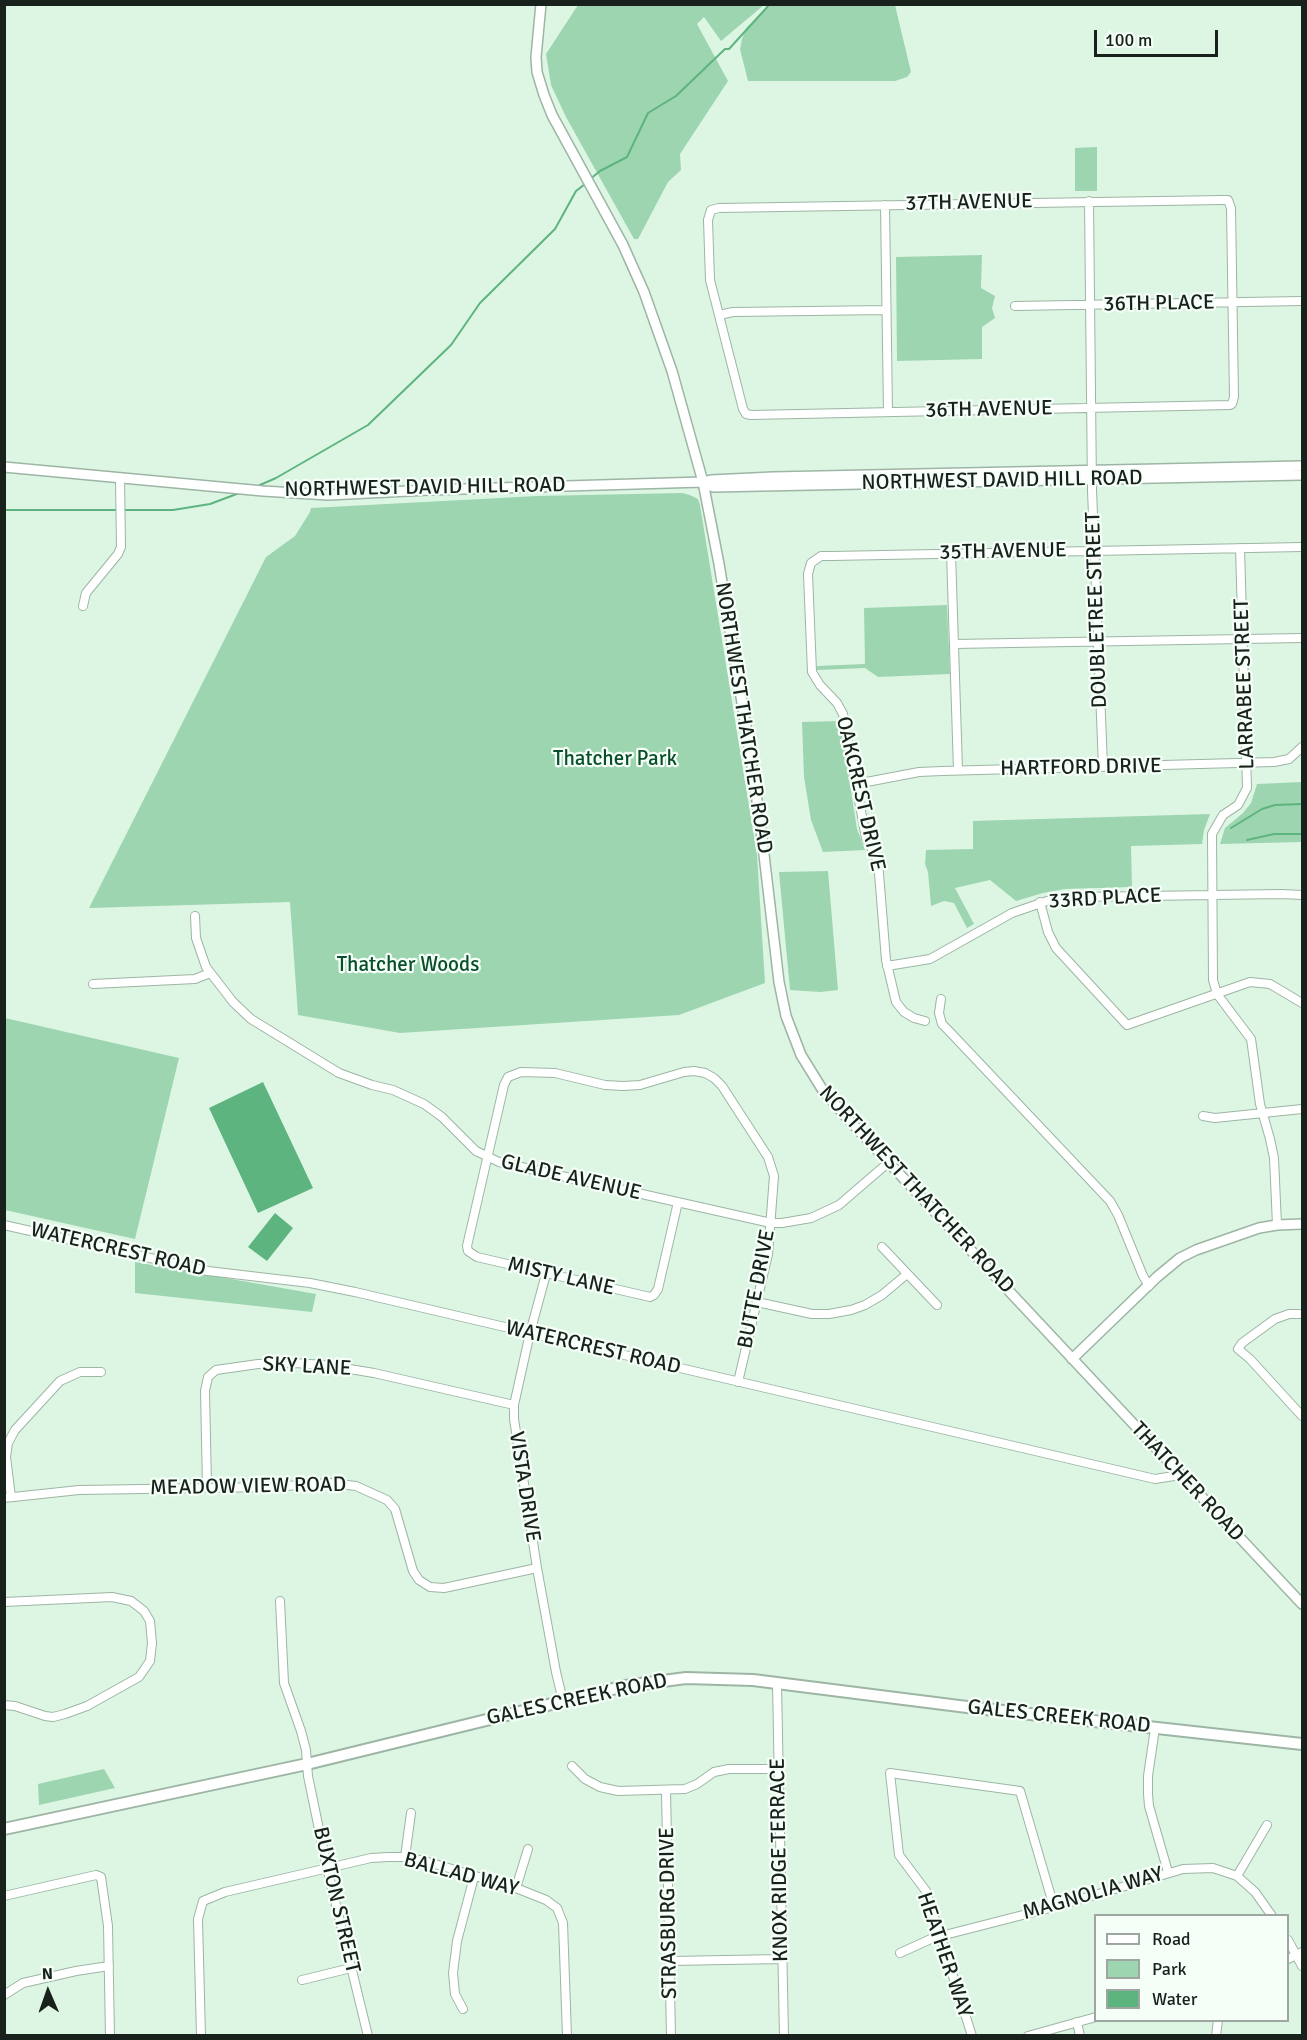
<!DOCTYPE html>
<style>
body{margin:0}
#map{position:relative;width:1307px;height:2040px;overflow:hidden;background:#ddf6e4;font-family:Signika,sans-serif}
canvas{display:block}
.frame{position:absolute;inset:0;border:6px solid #18211b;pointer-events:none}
.legend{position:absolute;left:1094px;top:1914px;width:195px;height:108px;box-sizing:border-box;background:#f5fff8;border:2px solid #9da6a0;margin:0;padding:8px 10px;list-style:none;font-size:18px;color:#18211b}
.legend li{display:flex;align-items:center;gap:12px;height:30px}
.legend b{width:30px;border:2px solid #9da6a0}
.north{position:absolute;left:18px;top:1962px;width:60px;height:60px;-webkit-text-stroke:4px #f5fff8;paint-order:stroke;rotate:358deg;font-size:16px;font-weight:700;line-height:24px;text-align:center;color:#18211b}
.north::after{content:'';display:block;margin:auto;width:21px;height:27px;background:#18211b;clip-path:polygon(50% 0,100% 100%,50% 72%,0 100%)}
.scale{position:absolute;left:1094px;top:30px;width:124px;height:27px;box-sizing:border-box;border:3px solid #18211b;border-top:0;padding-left:8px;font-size:18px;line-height:21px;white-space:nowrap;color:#18211b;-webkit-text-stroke:4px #f5fff8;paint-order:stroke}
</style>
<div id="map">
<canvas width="1307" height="2040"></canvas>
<div class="frame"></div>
<ul class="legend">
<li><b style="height:8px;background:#fff"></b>Road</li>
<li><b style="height:16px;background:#9dd5b0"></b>Park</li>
<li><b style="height:16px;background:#5db47f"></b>Water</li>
</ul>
<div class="north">N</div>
<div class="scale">100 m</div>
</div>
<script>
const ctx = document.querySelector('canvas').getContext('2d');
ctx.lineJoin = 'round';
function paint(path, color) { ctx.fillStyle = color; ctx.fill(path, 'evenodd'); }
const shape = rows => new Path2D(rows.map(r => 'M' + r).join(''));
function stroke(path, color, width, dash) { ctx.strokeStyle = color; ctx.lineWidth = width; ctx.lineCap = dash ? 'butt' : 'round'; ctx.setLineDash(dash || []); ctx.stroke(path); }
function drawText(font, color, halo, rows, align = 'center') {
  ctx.font = font + ' Signika,sans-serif'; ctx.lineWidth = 4.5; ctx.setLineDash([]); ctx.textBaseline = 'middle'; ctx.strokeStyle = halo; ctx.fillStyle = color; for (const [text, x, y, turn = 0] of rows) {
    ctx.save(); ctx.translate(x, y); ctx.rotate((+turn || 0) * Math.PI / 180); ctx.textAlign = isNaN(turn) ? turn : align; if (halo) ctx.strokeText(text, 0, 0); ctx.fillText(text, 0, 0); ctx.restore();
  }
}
paint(shape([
 [772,4,895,5,911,72,907,77,895,81,748,81,740,49,742,39,747,27],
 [578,5,764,5,721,41,704,17,697,24,728,81,680,154,681,170,668,182,638,239,634,239,566,117,551,85,546,54],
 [1097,147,1097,191,1075,191,1075,148],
 [982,255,981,288,995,296,992,308,995,318,982,327,982,359,897,361,896,257],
 [682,493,690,495,698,499,700,505,757,855,765,983,679,1015,400,1033,298,1015,290,902,89,908,266,557,295,536,310,512,311,508,537,496],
 [947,605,950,674,878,677,865,668,817,670,817,666,865,664,864,608],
 [840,721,857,829,865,850,823,852,811,820,804,777,802,722],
 [1302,782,1302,842,1220,844,1225,828,1243,813,1251,803,1257,784],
 [1210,814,1204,830,1202,844,1131,846,1132,887,1065,889,1043,893,1016,901,990,880,955,888,974,924,967,928,954,903,944,901,931,906,928,872,925,864,926,850,973,849,973,821],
 [828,871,838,990,820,992,790,990,779,872],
 [5,1018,179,1058,135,1239,5,1210],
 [135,1262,316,1294,312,1312,135,1293],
 [104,1769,115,1788,39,1805,38,1784]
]), '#9dd5b0');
paint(shape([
 [263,1082,313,1188,258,1213,209,1108],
 [275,1213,293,1228,267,1261,248,1247]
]), '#5db47f');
stroke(shape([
 [589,180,600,171,627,157,648,113,676,96,725,49,729,49,770,4],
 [260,485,276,478,368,425,451,345,480,303,555,229,576,191,585,184],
 [4,510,173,510,210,504,242,492],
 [1231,828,1262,809,1275,805,1302,804],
 [1247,840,1274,834,1302,834]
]), '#5db47f', 2);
const minor = shape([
 [1223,200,1228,200,1231,208,1234,397,1232,404,1230,405,751,415,746,414,743,409,710,280,708,220,711,210,719,208,1223,200],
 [1089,201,1092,490,1103,767],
 [885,205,888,412],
 [1015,306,1302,301],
 [719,315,733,312,886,310],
 [1240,548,1247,788,1238,805,1223,815,1212,834,1213,980,1217,994,1251,1039,1260,1104,1270,1139,1274,1158,1277,1225],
 [951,553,958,770],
 [83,606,86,593,118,554,121,547,120,478],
 [954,644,1302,638],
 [856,784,919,772,942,771,1274,762,1289,759,1302,747],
 [1040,902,1048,932,1056,948,1127,1025,1250,982,1270,984,1302,1003],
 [195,916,196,938,206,967,233,1002,251,1019,339,1073,372,1085,393,1090,424,1104,442,1117,476,1151,499,1162,771,1223,782,1223,811,1218,839,1205,889,1162],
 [887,966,930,959,1012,913,1047,901,1076,897,1281,894,1302,895],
 [93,984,195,979,210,973],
 [941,999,939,1013,942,1024,949,1031,1110,1201,1118,1215,1143,1276,1149,1286],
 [925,1021,914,1018,904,1012,896,1002,886,960,878,861,866,838,843,714,837,703,820,685,812,672,808,574,811,563,821,556,832,556,1302,547],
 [1203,1116,1215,1118,1302,1109],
 [678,1202,658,1289,654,1295,650,1297,477,1257,468,1251,467,1246,504,1085,508,1077,521,1072,555,1073,605,1085,623,1086,640,1085,684,1072,694,1071,705,1073,714,1078,722,1086,768,1157,774,1176,768,1254,738,1382],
 [4,1225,208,1271,310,1283,355,1292,1155,1479,1180,1475],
 [882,1247,937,1305],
 [546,1274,530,1333,514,1405,514,1419,537,1568,556,1672,563,1701],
 [757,1302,812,1314,829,1314,851,1310,865,1305,882,1295,907,1274],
 [1302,1314,1289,1314,1275,1319,1242,1343,1238,1349,1250,1359,1302,1416],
 [207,1487,205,1391,208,1377,216,1370,258,1364,294,1363,325,1365,374,1373,514,1405],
 [11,1497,6,1457,8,1443,15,1430,60,1381,80,1372,101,1372],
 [4,1498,79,1490,270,1487,331,1483,356,1486,387,1500,395,1509,413,1571,419,1580,430,1587,444,1588,537,1568],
 [280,1601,284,1683,301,1731,306,1750,308,1776,327,1868,368,2036],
 [4,1602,112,1597,131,1601,144,1611,150,1621,152,1643,150,1661,139,1677,87,1706,65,1714,53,1717,45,1716,15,1706,4,1705],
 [777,1684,784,2036],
 [1155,1728,1148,1776,1148,1794,1149,1806,1168,1872],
 [572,1766,585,1779,600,1787,618,1791,685,1789,697,1784,714,1772,729,1769,778,1769],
 [666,1791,671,2036],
 [405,1857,411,1813],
 [1237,1876,1267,1825],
 [516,1888,528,1849],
 [4,1896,96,1875,101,1877,108,1926,110,2036],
 [1288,1940,1302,1966],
 [900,1953,933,1938,1054,1907,1183,1869,1213,1868,1237,1876,1255,1892,1272,1916],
 [1288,1959,1302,1952],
 [670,1961,782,1959],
 [302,1980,351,1968],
 [4,1995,23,1983,76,1971,109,1966],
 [463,2009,455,1994,453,1973,457,1941,474,1877],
 [1077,2022,1080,2036],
 [201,2036,198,1919,203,1901,225,1892,371,1858,388,1857,405,1857,428,1862,516,1888,546,1900,557,1908,563,1923,567,2036],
 [972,2036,926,1891,899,1855,890,1773,1020,1791,1054,1907],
 [1028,2036,1096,2017],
 [1216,2036,1218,2020]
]);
const tertiary = shape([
 [541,4,536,57,537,72,544,95,552,115,623,245,644,292,672,371,703,482,719,564,747,733,760,821,779,982,786,1016,801,1055,822,1089,848,1119,1302,1604],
 [4,467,263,491,328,495,429,490,703,482,711,480,773,477,1302,466],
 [703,482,713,487,1302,475],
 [1072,1359,1157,1277,1180,1258,1196,1250,1259,1228,1277,1225,1302,1224]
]);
const secondary = shape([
 [4,1829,307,1764,625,1686,686,1678,753,1680,967,1707,1302,1744]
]);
stroke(minor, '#9db5a4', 10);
stroke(tertiary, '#9db5a4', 12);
stroke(secondary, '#9db5a4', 14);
stroke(minor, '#fff', 8);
stroke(tertiary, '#fff', 9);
stroke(secondary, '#fff', 10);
drawText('21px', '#18211b', '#f5fff8', [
 ["37TH AVENUE",969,203,-1],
 ["36TH PLACE",1159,304,-1],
 ["36TH AVENUE",989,410,-1],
 ["NORTHWEST DAVID HILL ROAD",1002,481,-1],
 ["NORTHWEST DAVID HILL ROAD",425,488,-1],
 ["35TH AVENUE",1003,552,-1],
 ["DOUBLETREE STREET",1097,610,-92],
 ["LARRABEE STREET",1245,684,-92],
 ["NORTHWEST THATCHER ROAD",743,718,81],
 ["HARTFORD DRIVE",1081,768,-1],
 ["OAKCREST DRIVE",860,794,77],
 ["33RD PLACE",1105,899,-3],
 ["GLADE AVENUE",571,1178,13],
 ["NORTHWEST THATCHER ROAD",916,1190,47],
 ["WATERCREST ROAD",118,1250,13],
 ["MISTY LANE",561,1277,13],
 ["BUTTE DRIVE",757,1289,-79],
 ["WATERCREST ROAD",593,1348,13],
 ["SKY LANE",307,1367,3],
 ["THATCHER ROAD",1187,1482,47],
 ["MEADOW VIEW ROAD",248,1487,-1],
 ["VISTA DRIVE",524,1487,81],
 ["GALES CREEK ROAD",577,1700,-12],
 ["GALES CREEK ROAD",1059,1717,6],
 ["KNOX RIDGE TERRACE",780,1860,-91],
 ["BALLAD WAY",461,1875,15],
 ["MAGNOLIA WAY",1093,1894,-16],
 ["BUXTON STREET",336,1900,77],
 ["STRASBURG DRIVE",669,1913,-91],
 ["HEATHER WAY",944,1955,71]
]);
drawText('21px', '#094f2c', '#f5fff8', [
 ["Thatcher Park",615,759],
 ["Thatcher Woods",408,965]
]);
</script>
